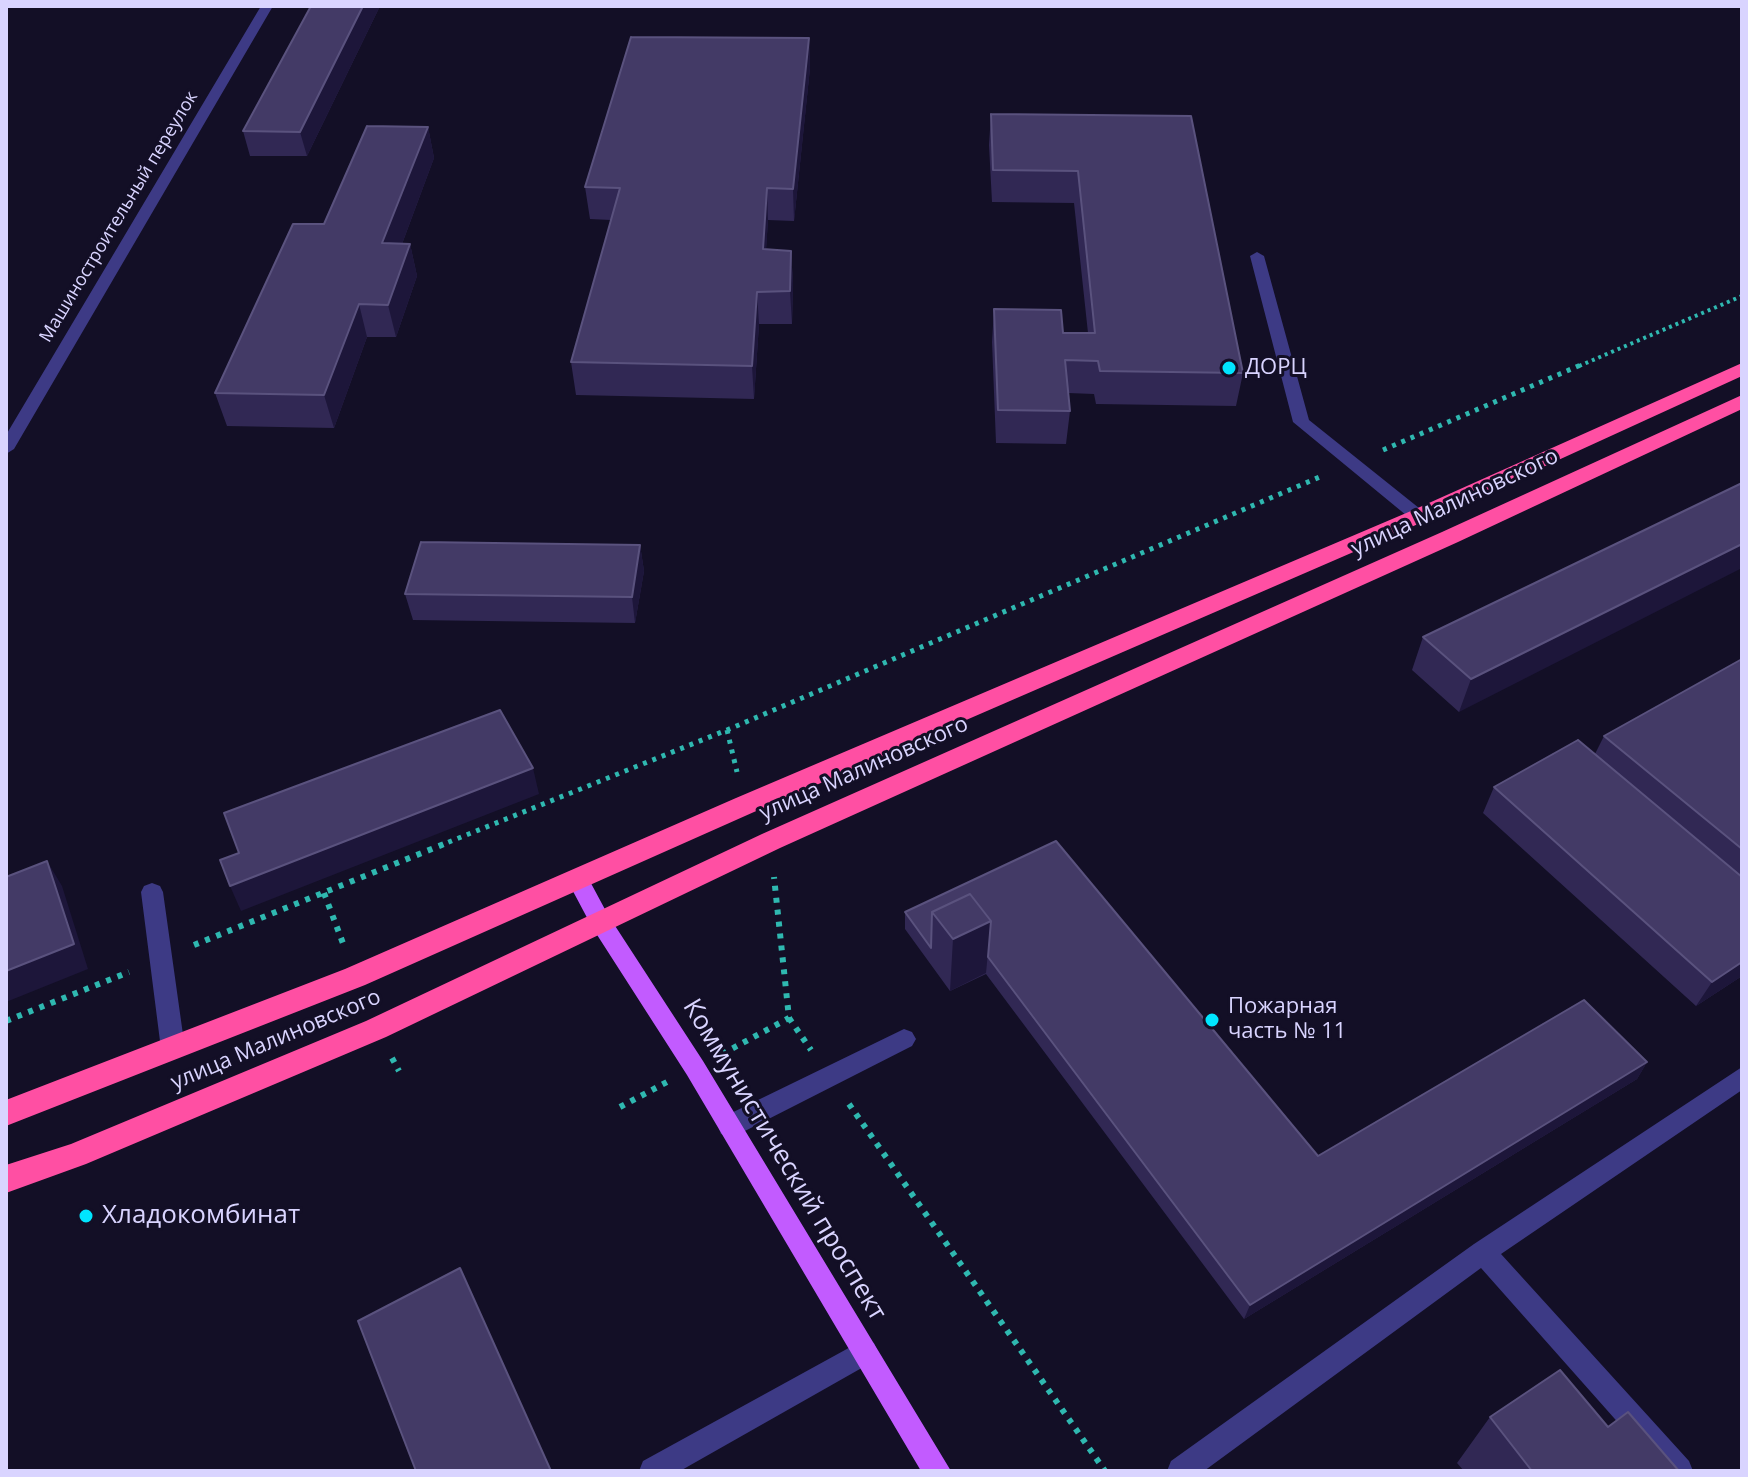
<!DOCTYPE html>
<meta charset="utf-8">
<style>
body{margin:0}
#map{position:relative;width:1748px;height:1477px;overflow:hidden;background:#130f26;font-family:"Open Sans",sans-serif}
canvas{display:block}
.frame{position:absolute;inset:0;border:8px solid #d9d4ff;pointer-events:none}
</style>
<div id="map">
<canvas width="1748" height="1477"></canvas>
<div class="frame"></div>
</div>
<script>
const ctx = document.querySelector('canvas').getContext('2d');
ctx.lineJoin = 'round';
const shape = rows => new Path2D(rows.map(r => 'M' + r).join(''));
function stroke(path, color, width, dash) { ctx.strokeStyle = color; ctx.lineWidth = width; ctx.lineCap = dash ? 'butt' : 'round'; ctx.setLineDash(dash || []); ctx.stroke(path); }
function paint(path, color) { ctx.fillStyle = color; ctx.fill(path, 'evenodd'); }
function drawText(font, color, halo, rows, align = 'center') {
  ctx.font = font + ' "Open Sans",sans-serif'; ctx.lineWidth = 6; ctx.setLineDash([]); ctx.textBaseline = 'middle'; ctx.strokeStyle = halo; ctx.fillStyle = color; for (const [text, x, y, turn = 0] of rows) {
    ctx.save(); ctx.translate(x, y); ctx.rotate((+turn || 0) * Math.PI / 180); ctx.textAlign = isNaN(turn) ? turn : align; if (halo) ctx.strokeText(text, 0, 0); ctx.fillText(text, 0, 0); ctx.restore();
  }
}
stroke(shape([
 [1579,366,1742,296]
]), '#2fb8b0', 4, [3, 4]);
stroke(shape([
 [1383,450,1583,364],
 [727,730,737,772],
 [439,846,727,730,1322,476]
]), '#2fb8b0', 5, [4, 6]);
stroke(shape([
 [324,893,344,946],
 [194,945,444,844],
 [789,1018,811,1050],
 [6,1021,129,972],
 [722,1054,789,1018,774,877],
 [392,1058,399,1071],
 [849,1104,1105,1471],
 [620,1107,667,1082]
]), '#2fb8b0', 6, [5, 7]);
paint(shape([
 [261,6,273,6,14,449,6,454,6,435,261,6],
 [1257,252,1264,256,1309,420,1424,512,1427,516,1424,520,1412,520,1293,422,1250,256,1257,252],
 [152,883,160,886,163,892,185,1049,181,1056,173,1059,165,1056,161,1049,141,892,144,886,152,883],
 [904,1029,912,1032,916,1039,912,1046,739,1134,730,1137,721,1134,718,1126,721,1118,904,1029],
 [1742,1067,1742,1090,1501,1254,1689,1461,1693,1471,1661,1471,1481,1268,1204,1471,1167,1471,1171,1461,1474,1244,1742,1067],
 [865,1339,874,1343,878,1352,874,1361,680,1471,639,1471,643,1461,865,1339]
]), '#3d3a85');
paint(shape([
 [578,871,586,874,608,915,703,1061,951,1471,921,1471,687,1075,592,927,567,880,570,874,578,871]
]), '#c25bff');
paint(shape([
 [1742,363,1742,376,1425,521,754,812,365,985,6,1126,6,1100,345,969,736,798,1411,511,1742,363],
 [1742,395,1742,409,1458,542,780,848,386,1037,86,1164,6,1193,6,1165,71,1144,366,1021,762,834,1442,532,1742,395]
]), '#ff4fa3');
paint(shape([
 [311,6,380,6,307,156,250,156,243,131],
 [809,38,810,68,794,221,768,220,766,249,791,251,793,283,792,324,759,324,754,399,576,395,571,362,611,220,590,219,585,187],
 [991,114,1191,116,1243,373,1236,406,1096,404,1094,394,1068,393,1070,411,1066,444,996,443,992,342,994,309,1063,333,1088,333,1074,203,992,202,989,145],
 [428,127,434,158,402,244,410,244,417,276,396,337,367,337,334,428,227,426,215,393,324,224],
 [1742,483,1459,712,1412,670,1423,637],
 [640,545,644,571,635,623,413,620,405,594],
 [1742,659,1742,976,1696,1006,1483,813,1494,787,1595,754,1604,736],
 [1056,841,1318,1156,1647,1062,1637,1079,1244,1319,986,974,950,991,905,929,905,912],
 [1490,1417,1608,1427,1679,1471,1464,1471,1457,1463]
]), '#312854');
paint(shape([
 [363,6,380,6,307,156,300,132],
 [809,38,810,68,794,221,793,189],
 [428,127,434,158,390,276,382,243],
 [767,188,768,220,764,281,763,249],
 [410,244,417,276,396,337,388,305],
 [791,251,793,283,792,324,790,291],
 [757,292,759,324,754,399,752,366],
 [359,304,367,337,334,428,324,395],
 [1742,544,1742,568,1459,712,1471,679],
 [640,545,644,571,635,623,632,597],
 [533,768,539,794,241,911,230,886],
 [47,861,62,886,88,969,6,1002,6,971],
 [991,921,986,973,950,991,953,939],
 [1742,962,1742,976,1696,1006,1712,982],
 [1647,1062,1637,1079,1244,1319,1250,1305]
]), '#1d163a');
const building = shape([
 [311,6,363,6,300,132,243,131,311,6],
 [631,37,809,38,793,189,767,188,763,249,791,251,790,291,757,292,752,366,571,362,620,188,585,187,631,37],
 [991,114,1191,116,1243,373,1100,371,1098,361,1065,360,1070,411,998,410,994,309,1061,310,1063,333,1095,333,1078,171,993,170,991,114],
 [367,126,428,127,382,243,410,244,388,305,359,304,324,395,215,393,293,224,324,224,367,126],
 [1742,483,1742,544,1471,679,1423,637,1742,483],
 [421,542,640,545,632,597,405,594,421,542],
 [1742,659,1742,849,1604,736,1742,659],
 [500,710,533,768,230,886,220,860,239,853,224,813,500,710],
 [1578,740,1742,877,1742,962,1712,982,1494,787,1578,740],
 [1056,841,1318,1156,1584,1000,1647,1062,1250,1305,988,957,991,921,970,894,932,912,931,948,905,912,1056,841],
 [47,861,74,944,6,971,6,877,47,861],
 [970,894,991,921,953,939,932,912,970,894],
 [460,1268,551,1471,416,1471,358,1321,460,1268],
 [1560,1370,1608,1427,1628,1412,1679,1471,1532,1471,1490,1417,1560,1370]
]);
paint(building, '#433a66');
stroke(building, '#5a527e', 2);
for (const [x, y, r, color] of [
 [1229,368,8,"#00e5ff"],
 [1212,1020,8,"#00e5ff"],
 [86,1216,8,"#00e5ff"]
]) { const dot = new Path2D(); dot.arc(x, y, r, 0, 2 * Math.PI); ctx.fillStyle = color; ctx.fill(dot); stroke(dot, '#130f26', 3); }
drawText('18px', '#d9d4ff', '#130f26', [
 ["Машиностроительный переулок",119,217,-59]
]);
drawText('22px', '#d9d4ff', '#130f26', [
 ["ДОРЦ",1245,368],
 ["Пожарная",1228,1007],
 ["часть № 11",1228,1032]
], 'left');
drawText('22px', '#d9d4ff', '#130f26', [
 ["улица Малиновского",1455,503,-25],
 ["улица Малиновского",864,769,-24],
 ["улица Малиновского",276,1040,-23]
]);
drawText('26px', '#d9d4ff', '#130f26', [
 ["Коммунистический проспект",784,1160,59]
]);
drawText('26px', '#d9d4ff', '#130f26', [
 ["Хладокомбинат",102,1216]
], 'left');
</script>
